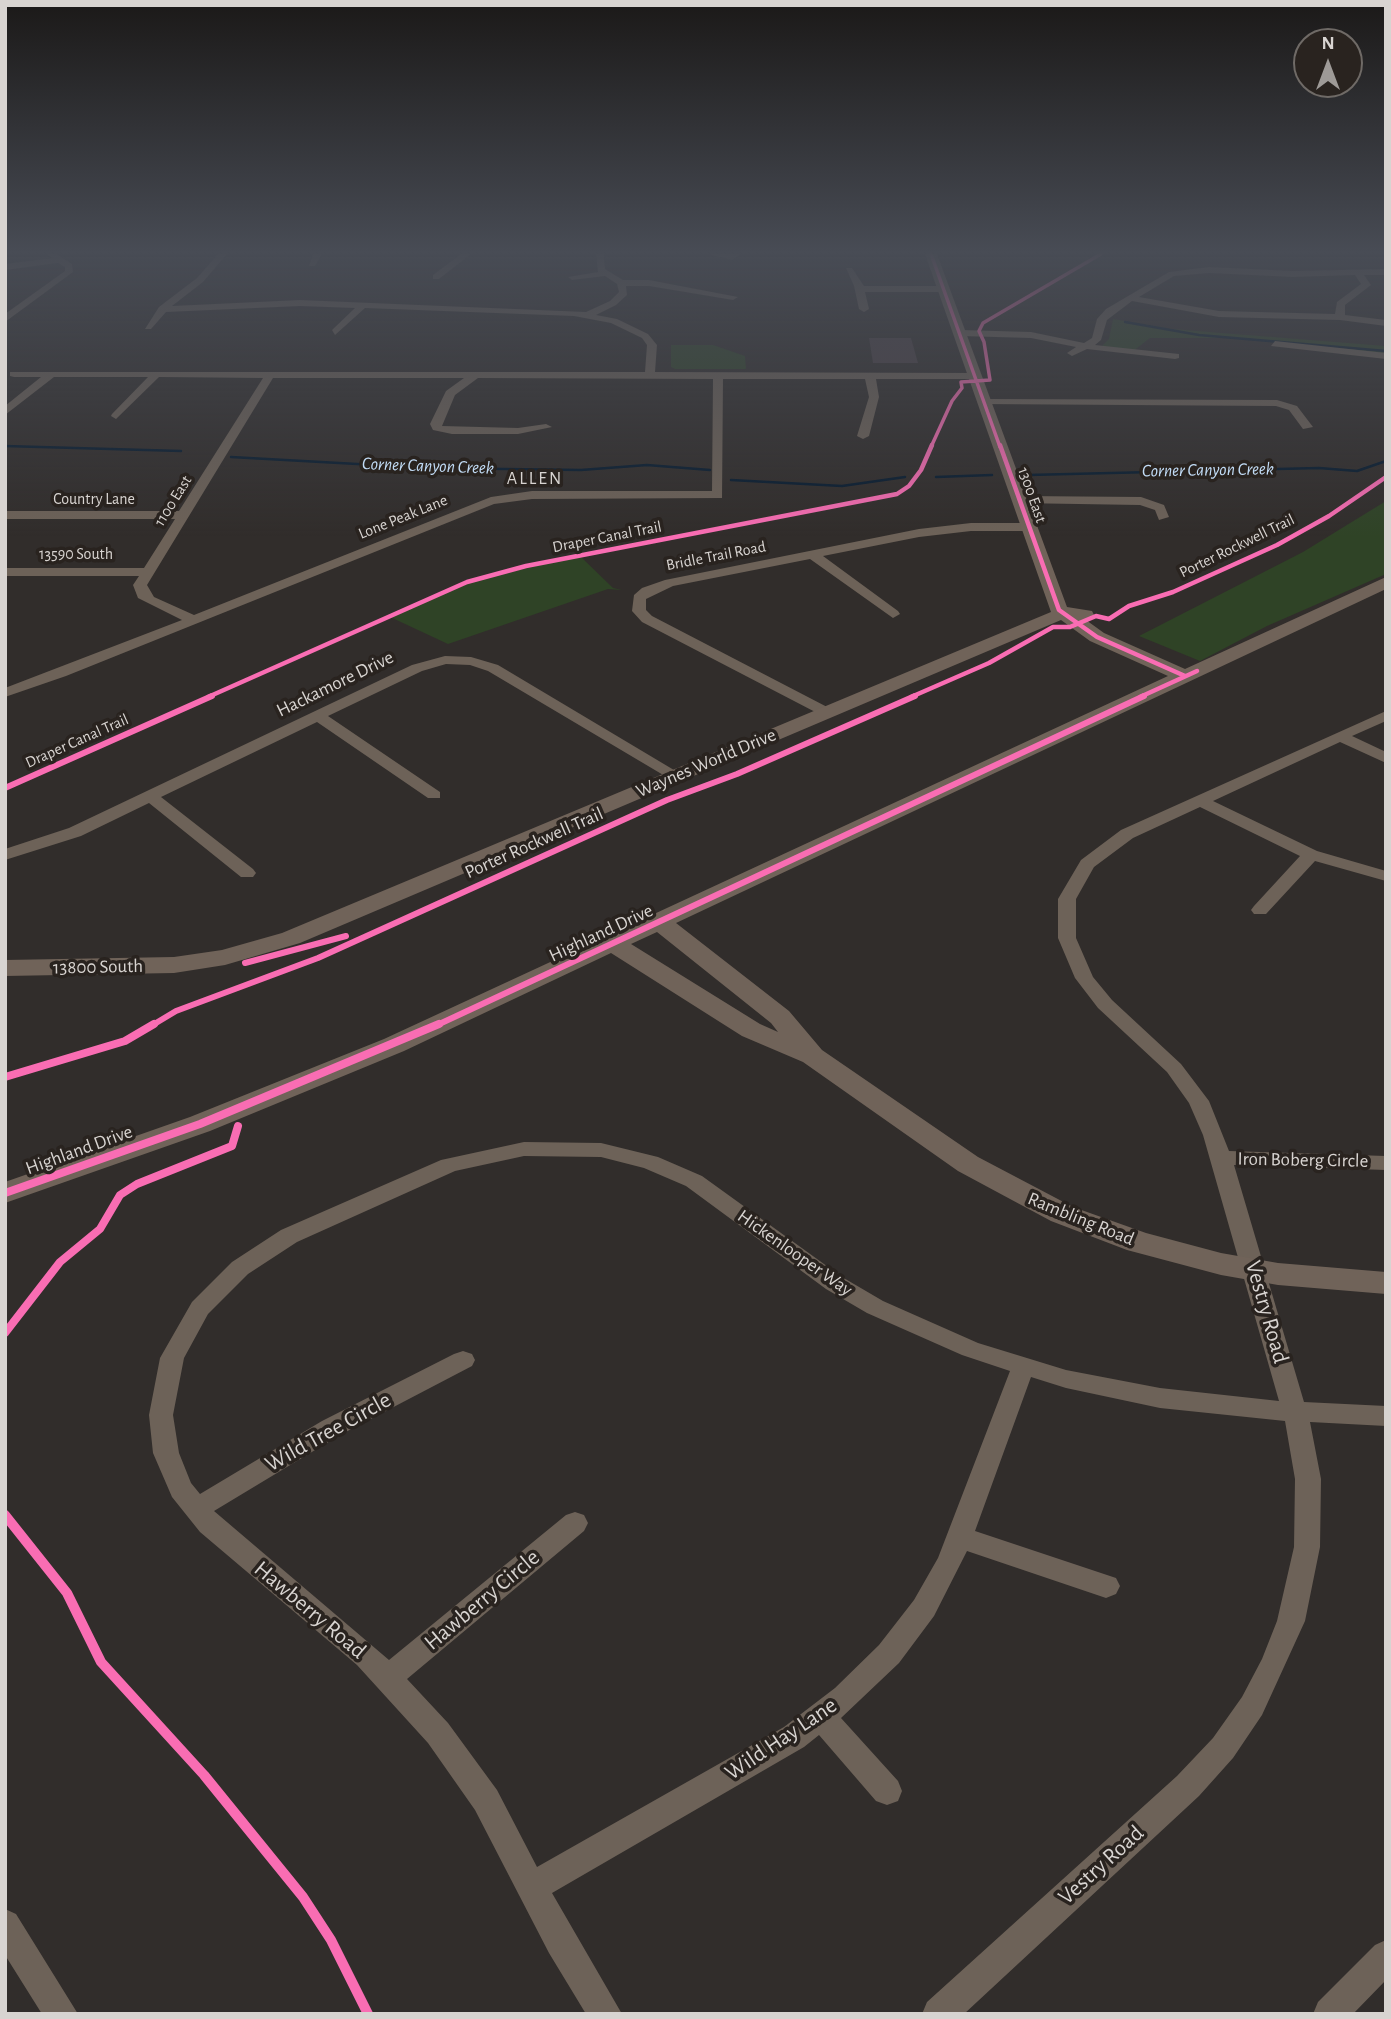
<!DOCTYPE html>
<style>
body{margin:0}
#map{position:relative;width:1391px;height:2019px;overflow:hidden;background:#312d2b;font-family:"Alegreya Sans",sans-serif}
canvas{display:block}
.frame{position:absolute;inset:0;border:7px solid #d8d4d1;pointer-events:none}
.north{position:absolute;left:1293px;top:28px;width:70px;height:70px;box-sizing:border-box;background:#29231f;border:2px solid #6f6a66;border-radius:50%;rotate:0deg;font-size:19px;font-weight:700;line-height:28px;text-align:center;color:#d8d4d1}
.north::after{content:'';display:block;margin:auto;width:24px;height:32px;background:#9e9a97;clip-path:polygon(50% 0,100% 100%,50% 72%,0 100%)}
</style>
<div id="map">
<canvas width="1391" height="2019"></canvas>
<div class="frame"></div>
<div class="north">N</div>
</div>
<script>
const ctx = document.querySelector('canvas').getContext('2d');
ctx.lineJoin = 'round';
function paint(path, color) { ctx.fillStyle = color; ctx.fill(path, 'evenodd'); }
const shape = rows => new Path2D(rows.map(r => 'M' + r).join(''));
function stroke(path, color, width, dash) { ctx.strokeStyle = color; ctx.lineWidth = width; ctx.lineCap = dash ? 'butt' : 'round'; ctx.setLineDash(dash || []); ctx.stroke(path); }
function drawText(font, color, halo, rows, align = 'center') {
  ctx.font = font + ' "Alegreya Sans",sans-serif'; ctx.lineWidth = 7; ctx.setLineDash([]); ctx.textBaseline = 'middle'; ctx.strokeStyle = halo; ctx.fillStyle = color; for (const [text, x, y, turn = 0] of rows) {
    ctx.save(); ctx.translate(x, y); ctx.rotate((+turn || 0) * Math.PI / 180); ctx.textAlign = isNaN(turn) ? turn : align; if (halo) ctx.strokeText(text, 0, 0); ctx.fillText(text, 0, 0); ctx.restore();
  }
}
paint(shape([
 [1113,319,1172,329,1386,346,1386,354,1244,338,1150,338,1132,352,1101,347,1109,339],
 [671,345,713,345,745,356,746,369,675,369,671,367],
 [1386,501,1386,574,1267,626,1200,661,1139,636,1303,552],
 [580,556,613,588,622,590,608,589,448,644,388,616,467,582]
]), '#2f4326');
stroke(shape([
 [1125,322,1199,335,1386,351],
 [5,446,181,451],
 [231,457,429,468,581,470,647,465,710,470],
 [1028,475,1319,468,1357,471,1386,461],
 [936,477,992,475],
 [731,480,842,486,905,477]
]), '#081c2f', 2.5);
paint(shape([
 [869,338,911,338,918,363,873,363]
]), '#4a3f44');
paint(shape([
 [47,254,57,254,72,264,73,272,5,322,5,314,65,271,65,267,58,263,5,270,5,264,52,258,47,254],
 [218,254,227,254,203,282,172,306,300,300,586,312,610,301,619,292,617,284,605,276,572,280,568,277,598,272,596,254,604,254,605,269,623,280,649,280,738,297,733,300,649,286,626,286,627,295,616,305,596,315,617,319,648,334,657,345,655,372,972,373,977,376,972,379,876,379,879,397,869,436,863,439,857,436,869,397,865,379,723,379,722,498,532,499,494,504,66,676,5,697,5,688,182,620,138,598,133,585,139,576,5,576,5,568,144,568,175,519,5,519,5,511,179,511,263,378,159,377,116,419,111,416,112,414,148,377,54,377,5,415,5,406,41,377,14,377,10,376,10,372,645,372,647,345,642,338,611,323,574,316,365,308,335,335,332,330,355,308,300,306,166,312,151,329,145,329,159,307,197,278,218,254],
 [273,378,464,378,446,391,430,424,433,430,452,434,518,434,552,427,546,424,518,428,442,426,455,395,478,378,713,379,712,491,532,491,491,497,194,615,154,597,147,585,273,378],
 [313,254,322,254,315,266,309,266,313,254],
 [461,254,471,254,439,279,433,279,433,275,461,254],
 [708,254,741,254,732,260,708,254],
 [1209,267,1293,271,1386,269,1386,275,1364,275,1371,285,1345,305,1345,315,1386,320,1386,326,1340,320,1219,317,1132,301,1107,320,1101,340,1095,345,1179,354,1179,358,1175,359,1087,349,1072,356,1067,353,1076,347,1031,338,961,336,956,333,961,330,1031,332,1084,343,1092,338,1097,319,1106,309,1169,272,1209,267],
 [1209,273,1293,277,1355,275,1361,284,1337,302,1335,314,1219,311,1139,297,1174,276,1209,273],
 [846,268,852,268,864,286,944,286,949,289,944,292,865,292,869,309,864,312,859,309,854,286,846,268],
 [1275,341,1386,353,1386,359,1271,346,1275,341],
 [983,399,1277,400,1297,406,1313,427,1303,429,1289,410,1276,406,979,404,979,400,983,399],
 [1021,496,1141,497,1164,505,1169,517,1159,520,1155,510,1140,505,1017,503,1017,497,1021,496],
 [971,523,1028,523,1034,527,1028,531,971,531,919,537,823,556,898,611,900,614,893,618,810,559,673,586,646,599,646,610,652,616,831,709,831,715,821,715,642,622,632,611,634,595,642,588,665,580,919,529,971,523],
 [445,656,471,657,498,665,684,776,682,779,670,779,488,671,470,665,446,664,422,671,328,716,440,792,440,798,428,798,317,722,161,797,253,869,256,873,253,877,241,877,149,803,81,836,5,860,5,849,69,828,412,665,445,656],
 [1386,711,1386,721,1352,736,1386,752,1386,763,1340,742,1213,801,1317,851,1386,871,1386,881,1315,861,1266,914,1254,914,1251,910,1254,906,1300,856,1200,807,1133,838,1094,867,1076,899,1076,938,1093,977,1112,1000,1181,1064,1209,1101,1229,1151,1386,1156,1386,1170,1234,1165,1304,1402,1386,1406,1386,1426,1310,1422,1321,1479,1320,1547,1305,1621,1262,1715,1233,1758,1199,1796,964,2014,922,2014,927,2002,1177,1776,1213,1738,1242,1697,1262,1659,1277,1621,1294,1547,1295,1479,1285,1421,1160,1408,1066,1388,1031,1377,975,1531,1116,1578,1120,1586,1116,1594,1106,1598,967,1551,934,1616,899,1663,841,1718,898,1781,902,1791,898,1801,887,1805,876,1801,819,1735,804,1747,552,1893,622,2014,586,2014,549,1953,475,1810,428,1743,357,1665,200,1532,172,1497,153,1453,149,1415,160,1358,192,1302,232,1262,281,1230,441,1160,524,1142,601,1143,658,1157,702,1176,842,1277,883,1301,978,1343,1066,1370,1160,1388,1279,1401,1203,1135,1189,1103,1167,1072,1098,1008,1075,978,1058,938,1058,899,1081,860,1121,830,1386,711],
 [524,1156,601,1157,644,1168,686,1186,826,1289,867,1313,962,1355,1010,1371,938,1558,914,1600,879,1645,835,1688,784,1727,537,1867,497,1790,448,1723,407,1679,584,1531,588,1523,584,1515,575,1512,566,1515,389,1660,214,1511,340,1435,472,1366,475,1360,472,1354,463,1351,454,1354,322,1421,200,1494,191,1483,179,1453,173,1415,184,1358,208,1314,248,1274,297,1242,455,1171,524,1156],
 [5,1909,16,1914,78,2014,42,2014,5,1955,5,1909],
 [1386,1940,1386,1980,1353,2014,1313,2014,1318,2002,1375,1945,1386,1940]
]), '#6d6258');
paint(shape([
 [925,254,937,254,1067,607,1092,611,1094,615,1086,620,1104,633,1185,669,1386,577,1386,589,676,923,789,1011,822,1050,978,1157,1073,1207,1146,1233,1221,1253,1278,1263,1386,1272,1386,1294,1278,1285,1221,1275,1127,1250,1051,1221,958,1171,803,1062,742,1036,611,953,404,1051,210,1131,5,1203,5,1182,190,1117,384,1039,1168,676,1090,641,1061,620,300,943,225,965,174,973,5,976,5,960,174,957,222,950,282,933,1051,612,925,254],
 [657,932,771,1023,778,1032,760,1024,631,944,657,932]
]), '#706359');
stroke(shape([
 [931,254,1000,447],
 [931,447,952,401,962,388,961,382,990,380,984,342,979,331,983,323,1101,254]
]), '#f96db3', 3.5);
stroke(shape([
 [1000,445,1059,610,1097,637,1185,676],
 [208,697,467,582,526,566,897,494,909,486,921,470,932,445],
 [911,697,989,663,1053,627,1070,627,1096,616,1109,619,1129,606,1173,592,1277,545,1329,516,1386,477],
 [1140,697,1197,671]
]), '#f96db3', 4.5);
stroke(shape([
 [5,788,212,696],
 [245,963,346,936],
 [151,1026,176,1011,318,958,667,800,737,774,915,696],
 [435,1026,1144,696]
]), '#f96db3', 6);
stroke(shape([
 [5,1077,125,1041,154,1024],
 [5,1193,200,1124,439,1024],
 [5,1333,60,1262,100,1229,120,1195,137,1184,232,1146,238,1126]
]), '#f96db3', 8);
stroke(shape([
 [5,1515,67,1593,101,1662,204,1775,303,1897,331,1940,368,2014]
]), '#f96db3', 10);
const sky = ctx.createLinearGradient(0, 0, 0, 537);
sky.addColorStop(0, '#1b1918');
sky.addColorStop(0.47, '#484c55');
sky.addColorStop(1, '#484c5500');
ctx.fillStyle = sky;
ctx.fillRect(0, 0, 1391, 537);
drawText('16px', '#d8d4d1', '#29231f', [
 ["1300 East",1032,495,71],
 ["Country Lane",94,499],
 ["1100 East",173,501,-58],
 ["Lone Peak Lane",403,517,-22],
 ["Draper Canal Trail",607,537,-11],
 ["Porter Rockwell Trail",1237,546,-26],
 ["13590 South",76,554],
 ["Bridle Trail Road",716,556,-11],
 ["Draper Canal Trail",77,741,-24]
]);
drawText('italic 18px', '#c1dbf5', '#29231f', [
 ["Corner Canyon Creek",428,466,2],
 ["Corner Canyon Creek",1208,470,-1]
]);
ctx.letterSpacing = '2px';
drawText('18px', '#d8d4d1', '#29231f', [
 ["ALLEN",535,479]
]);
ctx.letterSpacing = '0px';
drawText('19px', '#d8d4d1', '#29231f', [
 ["Hackamore Drive",335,684,-26],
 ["Waynes World Drive",706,763,-23],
 ["Porter Rockwell Trail",534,843,-24],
 ["Highland Drive",601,933,-25],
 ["13800 South",98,967,-1],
 ["Highland Drive",79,1150,-20],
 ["Iron Boberg Circle",1303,1160,1],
 ["Rambling Road",1081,1219,22],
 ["Hickenlooper Way",795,1253,35]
]);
drawText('23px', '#d8d4d1', '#29231f', [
 ["Vestry Road",1267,1312,74],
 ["Wild Tree Circle",328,1432,-29],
 ["Hawberry Circle",482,1600,-40],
 ["Hawberry Road",310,1610,40],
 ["Wild Hay Lane",781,1739,-34],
 ["Vestry Road",1101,1865,-42]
]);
</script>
